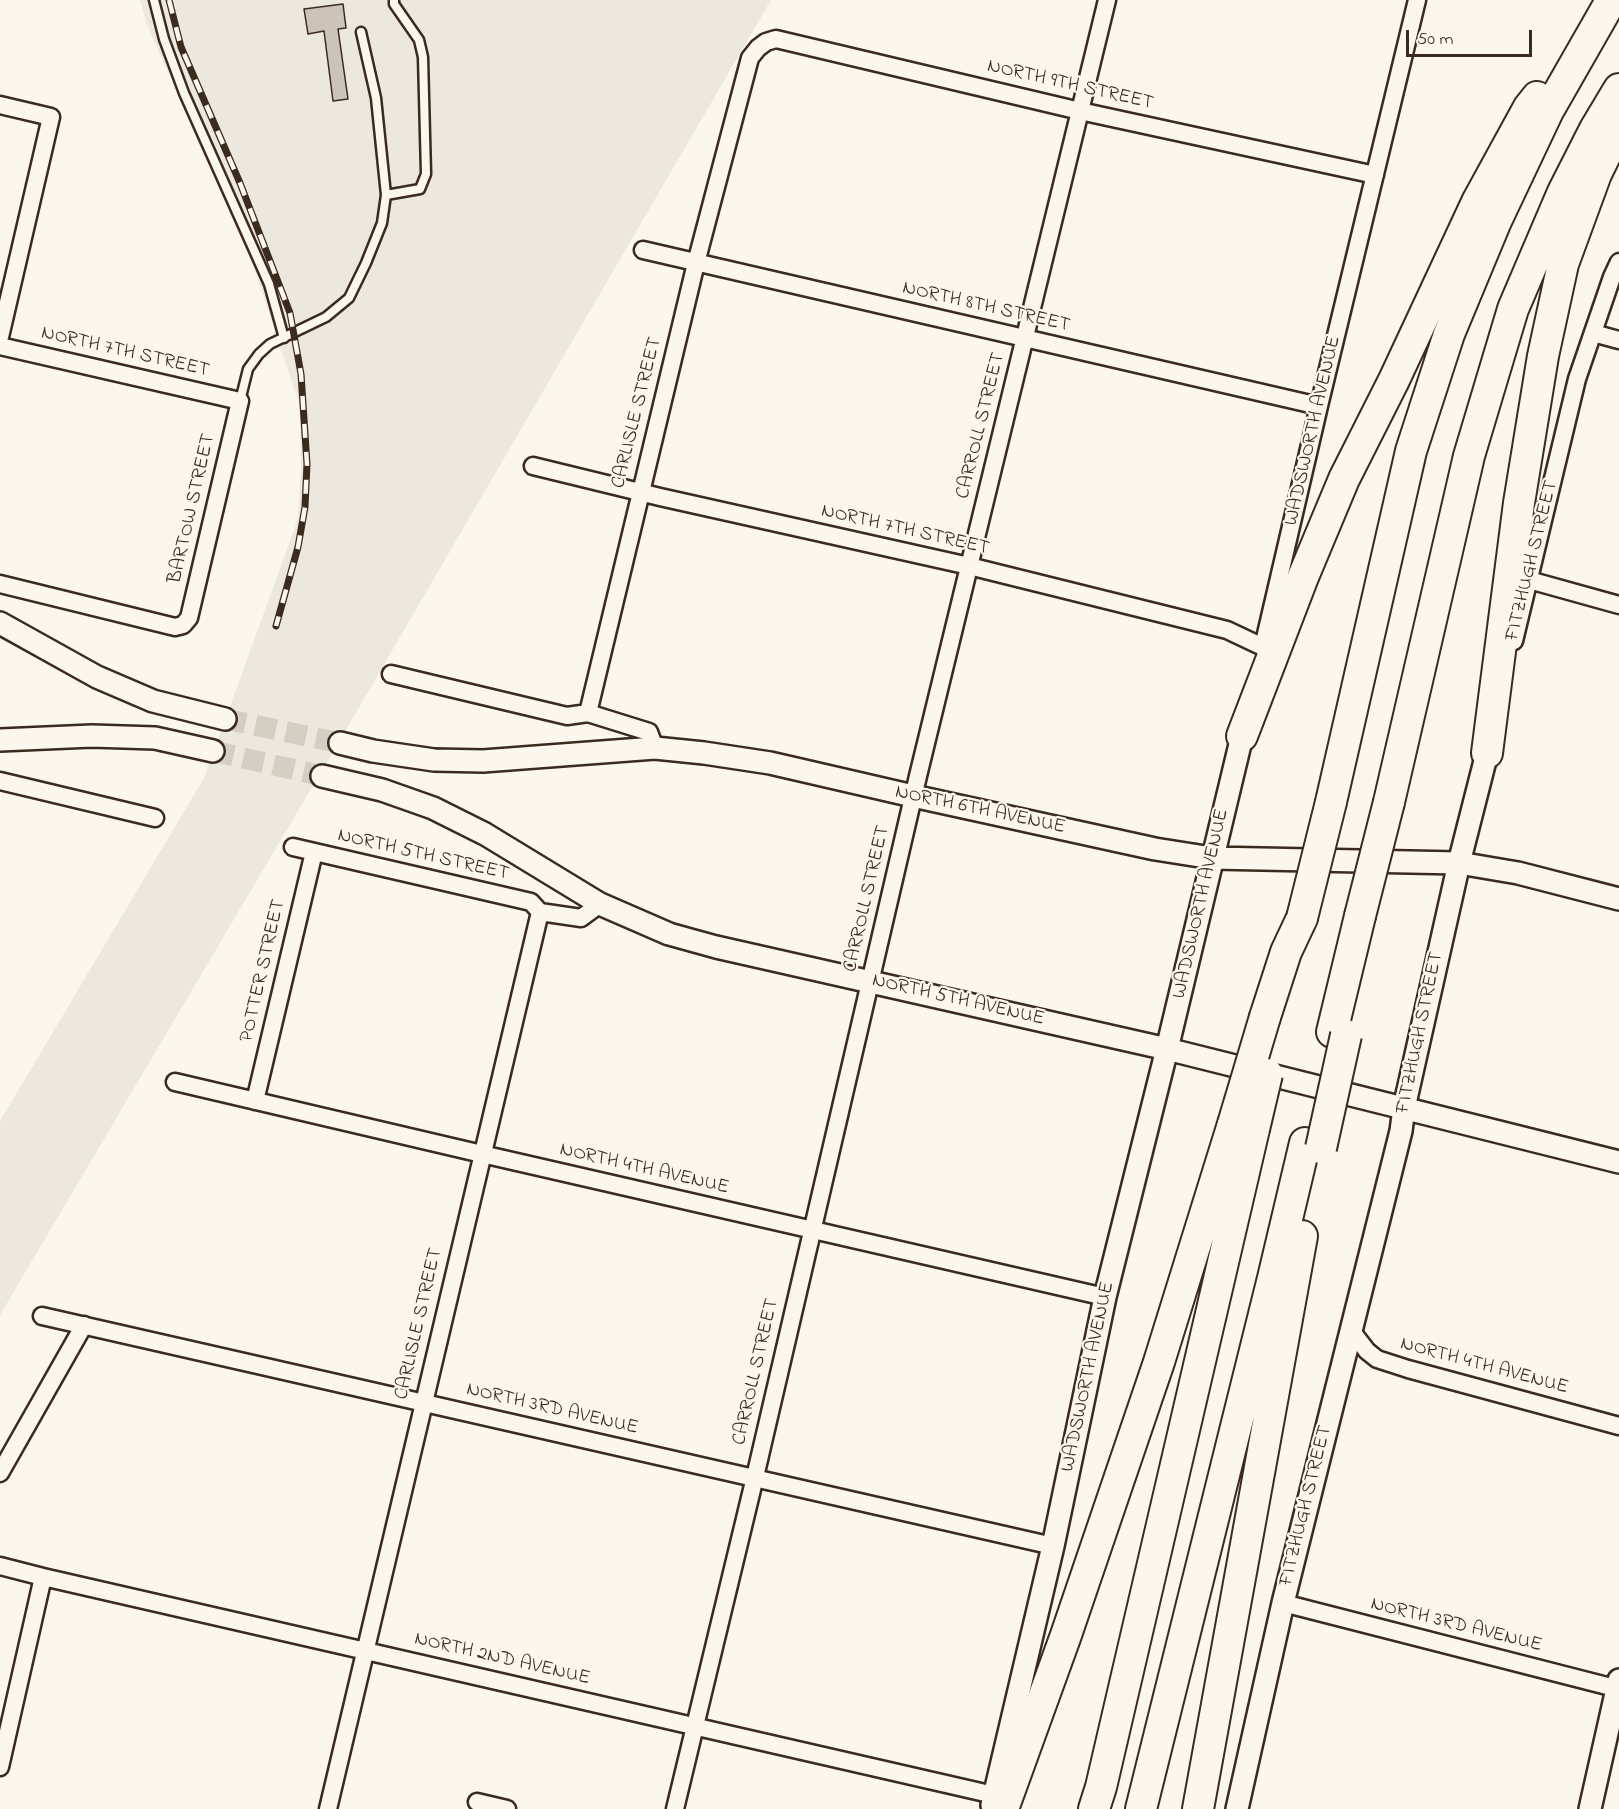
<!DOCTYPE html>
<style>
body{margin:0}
#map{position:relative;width:1619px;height:1809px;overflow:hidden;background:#fbf7ec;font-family:"Indie Flower",sans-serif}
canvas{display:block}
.scale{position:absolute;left:1406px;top:30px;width:126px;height:27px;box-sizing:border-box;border:3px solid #3b2a1e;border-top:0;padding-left:8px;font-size:18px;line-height:21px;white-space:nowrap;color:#3b2a1e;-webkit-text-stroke:4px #fbf7ec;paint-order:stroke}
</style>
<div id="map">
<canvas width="1619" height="1809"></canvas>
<div class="scale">50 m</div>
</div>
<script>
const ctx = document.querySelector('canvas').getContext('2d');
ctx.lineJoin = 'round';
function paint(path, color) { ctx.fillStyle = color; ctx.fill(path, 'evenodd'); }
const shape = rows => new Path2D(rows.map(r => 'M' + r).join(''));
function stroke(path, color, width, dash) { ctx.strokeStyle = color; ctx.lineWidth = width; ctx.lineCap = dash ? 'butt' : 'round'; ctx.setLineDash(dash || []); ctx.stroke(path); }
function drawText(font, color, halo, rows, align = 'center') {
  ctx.font = font + ' "Indie Flower",sans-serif'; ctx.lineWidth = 4.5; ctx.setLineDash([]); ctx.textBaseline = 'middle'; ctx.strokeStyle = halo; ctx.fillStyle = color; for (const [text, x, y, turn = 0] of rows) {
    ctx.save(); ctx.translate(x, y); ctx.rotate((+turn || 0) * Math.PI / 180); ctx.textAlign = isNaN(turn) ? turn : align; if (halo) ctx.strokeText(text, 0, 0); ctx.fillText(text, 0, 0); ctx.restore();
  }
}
paint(shape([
 [140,0,771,0,347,728,0,1315,0,1121,204,778,298,519,301,466,300,406,253,265,147,25]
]), '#ede8dd');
const building = shape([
 [343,4,346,28,338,29,348,99,333,101,324,31,308,34,304,9,343,4]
]);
paint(building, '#ccc4b9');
stroke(building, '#3b2a1e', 1.5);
stroke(shape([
 [225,719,340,743],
 [213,751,322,776]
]), '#d5cec3', 21, [21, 10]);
const service = shape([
 [154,0,164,39,184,93,269,284,284,338],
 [386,195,420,189,426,174,423,57,419,40,394,4,394,0],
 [240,401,248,369,259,354,270,344,326,317,349,298,366,263,382,223,386,195,376,98,361,32]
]);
const minor = shape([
 [0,105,51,117,0,337],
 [643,250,1319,406],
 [1593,333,1619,340],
 [0,346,240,401,189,618,183,625,175,627,0,584],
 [533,466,660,497,969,566,1227,630,1263,647],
 [1529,580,1619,605],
 [1514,641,1577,379,1612,277,1619,262],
 [1263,647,1319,406,1417,0],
 [391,674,567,716,588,713],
 [655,748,649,732,588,713,696,263,750,58,758,48,766,42,776,39,1080,111,1375,175],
 [0,781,155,818],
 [293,847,531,902,540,912],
 [175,1082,482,1154,1105,1297],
 [255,1101,314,852],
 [42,1316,1053,1546],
 [1350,1329,1367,1351,1377,1359,1408,1369,1619,1426],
 [0,1473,84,1325],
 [0,1566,43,1577,994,1795],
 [1283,1603,1619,1689],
 [0,1767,43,1577],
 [477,1802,507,1809],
 [328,1809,540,912,581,918,600,904],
 [675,1809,755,1477,918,776,1107,0]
]);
const tertiary = shape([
 [0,623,97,677,153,701,225,719],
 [0,740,92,736,155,738,213,751],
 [340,743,373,751,434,760,483,761,655,748,704,753,770,763,913,796,1155,849,1212,858,1459,863,1518,873,1619,899],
 [322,776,382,790,433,808,485,834,600,904,669,934,716,947,1167,1049,1619,1162],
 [992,1805,1053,1546,1105,1297,1167,1049,1242,736],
 [1237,1809,1283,1603,1401,1131,1404,1108,1459,863,1487,753],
 [1590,1809,1619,1680]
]);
const motorway = shape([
 [1242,736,1303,577,1344,479,1394,380,1477,202,1529,107,1537,97],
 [1487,753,1519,503,1543,356,1563,264,1596,174,1619,127],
 [1331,802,1411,451,1449,334,1496,221,1548,111,1608,6],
 [1389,802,1469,456,1513,309,1563,192,1595,129,1619,89],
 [1265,1017,1286,952,1302,918],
 [1332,1032,1360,916],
 [1003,1809,1066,1635,1159,1362,1233,1124],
 [1094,1809,1101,1787,1254,1129],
 [1141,1809,1273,1278,1305,1143],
 [1198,1809,1302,1236]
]);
stroke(service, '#3b2a1e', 13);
stroke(minor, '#3b2a1e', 21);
stroke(tertiary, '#3b2a1e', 26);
stroke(motorway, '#3b2a1e', 34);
stroke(service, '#fbf7ec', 8);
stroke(minor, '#fbf7ec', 16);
stroke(tertiary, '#fbf7ec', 21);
stroke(motorway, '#fbf7ec', 30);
const rail = shape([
 [169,0,181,47,240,183,290,313,301,374,307,464,305,507,298,547,276,626]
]);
stroke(rail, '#3b2a1e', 7);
stroke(rail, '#fbf7ec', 4.5, [14]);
const motorwayBridge = shape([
 [1360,916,1389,802],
 [1302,918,1331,802],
 [1233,1124,1265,1017],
 [1254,1129,1267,1074],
 [1321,1148,1346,1035]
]);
stroke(motorwayBridge, '#3b2a1e', 34, []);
stroke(motorwayBridge, '#fbf7ec', 30);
drawText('20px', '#3b2a1e', '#fbf7ec', [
 ["NORTH 9TH STREET",1070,86,13],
 ["NORTH 8TH STREET",986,308,13],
 ["NORTH 7TH STREET",125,353,13],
 ["CARLISLE STREET",638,413,-76],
 ["CARROLL STREET",982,426,-76],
 ["WADSWORTH AVENUE",1314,431,-77],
 ["BARTOW STREET",193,509,-77],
 ["NORTH 7TH STREET",905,531,13],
 ["FITZHUGH STREET",1533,561,-76],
 ["NORTH 6TH AVENUE",980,811,12],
 ["NORTH 5TH STREET",423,856,13],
 ["CARROLL STREET",868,899,-77],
 ["WADSWORTH AVENUE",1202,904,-77],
 ["POTTER STREET",264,971,-77],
 ["NORTH 5TH AVENUE",958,1001,13],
 ["FITZHUGH STREET",1421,1033,-78],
 ["NORTH 4TH AVENUE",644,1170,13],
 ["CARLISLE STREET",420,1324,-77],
 ["NORTH 4TH AVENUE",1484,1367,15],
 ["CARROLL STREET",757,1372,-77],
 ["WADSWORTH AVENUE",1089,1377,-78],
 ["NORTH 3RD AVENUE",552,1410,13],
 ["FITZHUGH STREET",1307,1506,-76],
 ["NORTH 3RD AVENUE",1456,1626,14],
 ["NORTH 2ND AVENUE",502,1660,13]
]);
</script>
